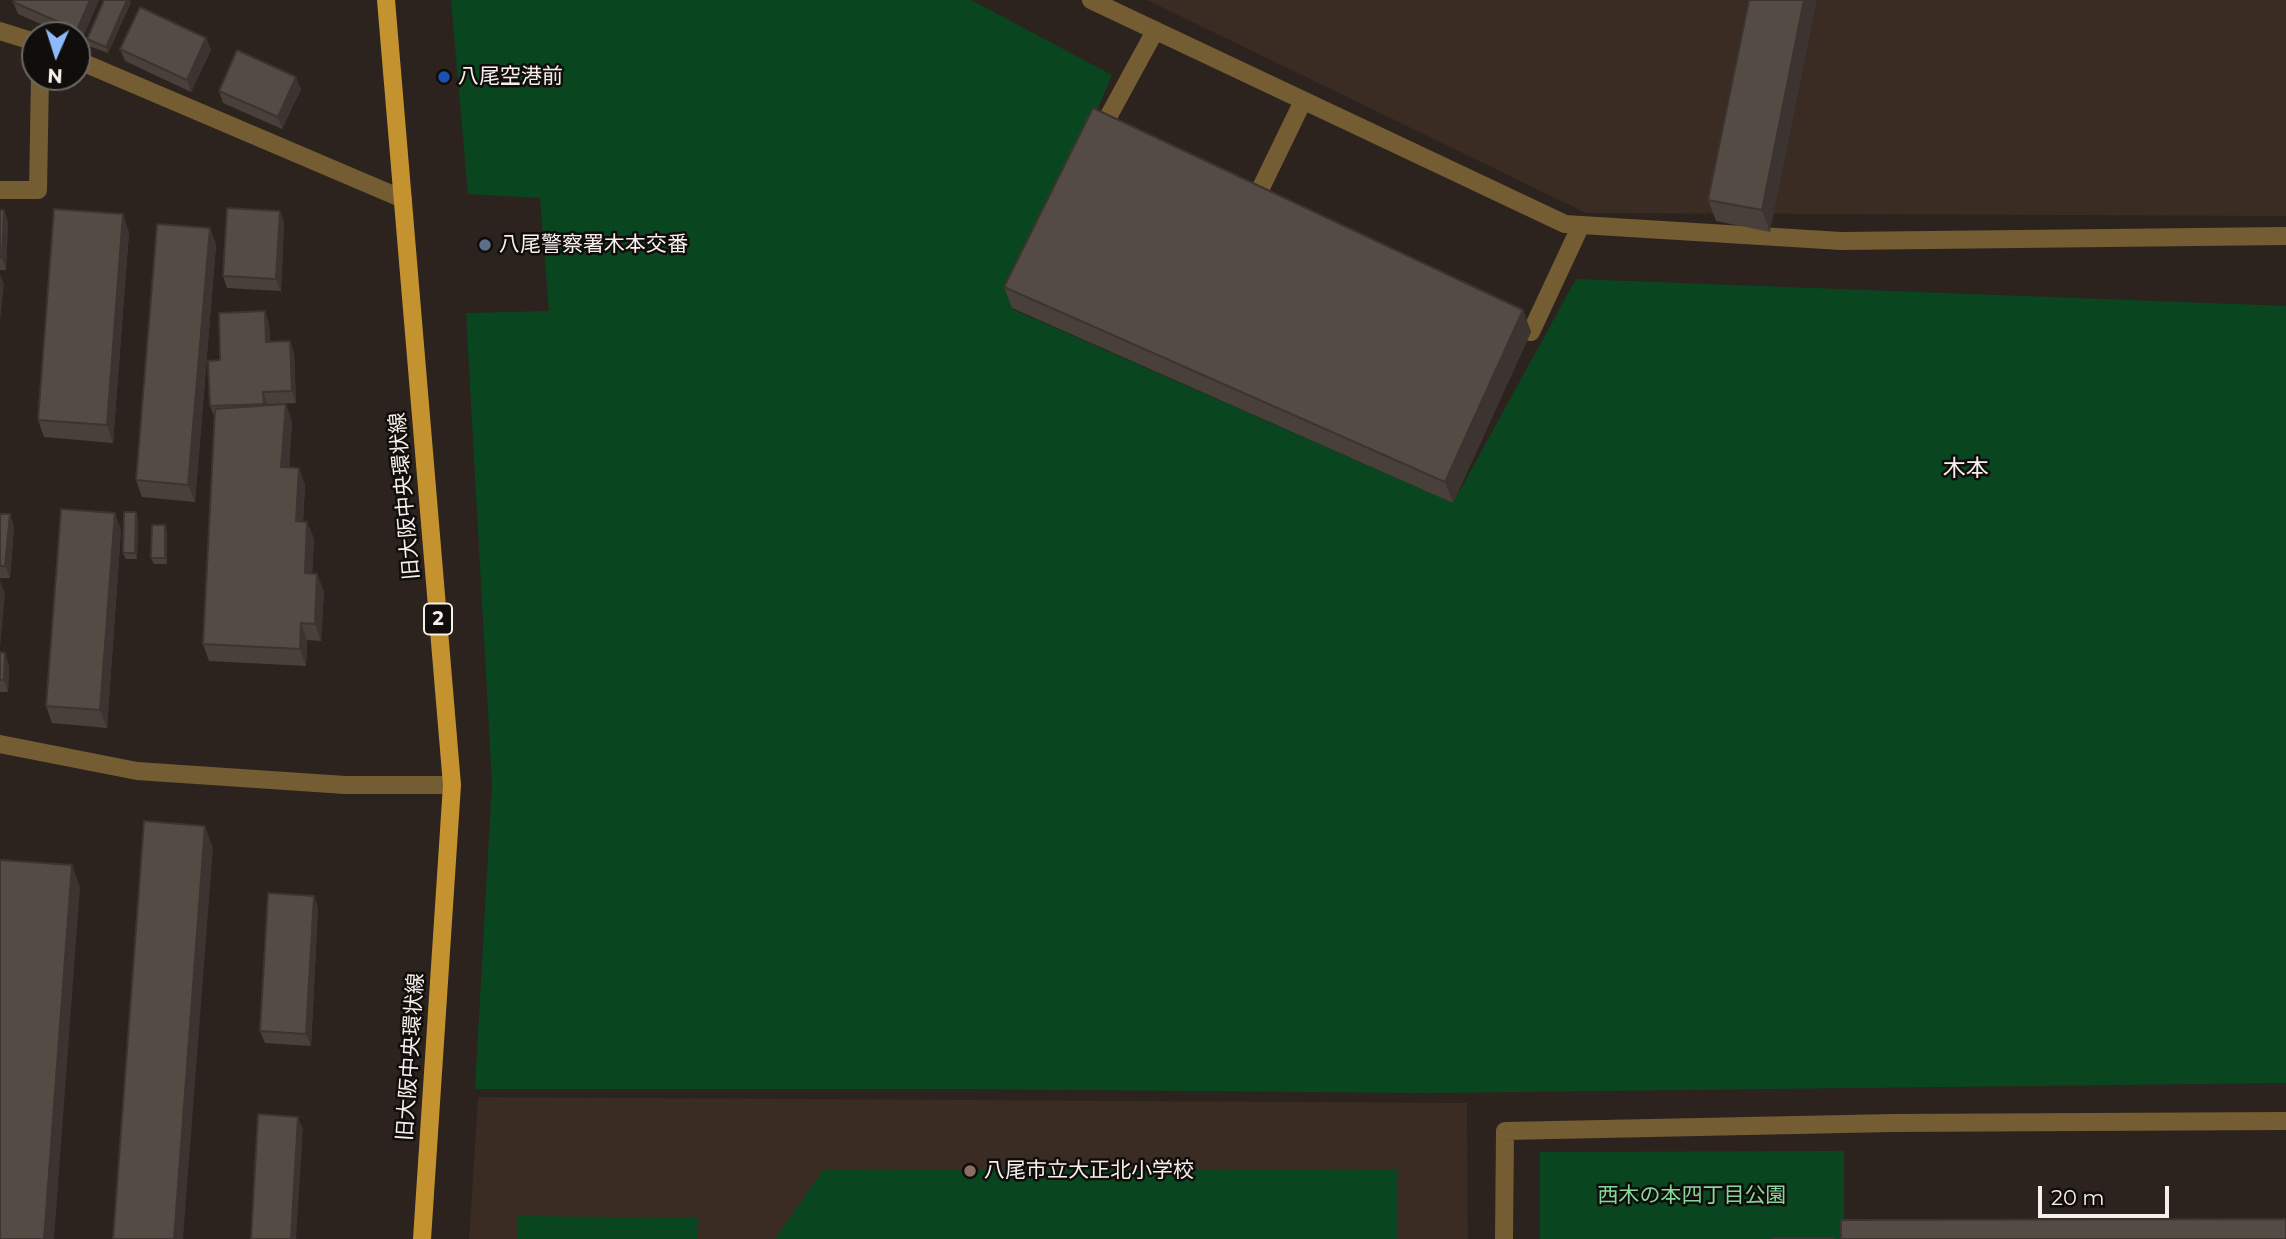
<!DOCTYPE html>
<meta charset="utf-8">
<style>
body{margin:0}
#map{position:relative;width:2286px;height:1239px;overflow:hidden;background:#2c231e;font-family:Montserrat,sans-serif}
canvas{display:block}
.north{position:absolute;left:21px;top:21px;width:70px;height:70px;box-sizing:border-box;background:#110d0b;border:2px solid #6d6865;border-radius:50%;rotate:183deg;font-size:19px;font-weight:700;line-height:28px;text-align:center;color:#f6f0ec}
.north::after{content:'';display:block;margin:auto;width:24px;height:32px;background:#8eb9fc;clip-path:polygon(50% 0,100% 100%,50% 72%,0 100%)}
.scale{position:absolute;left:2038px;top:1186px;width:131px;height:32px;box-sizing:border-box;border:4px solid #f6f0ec;border-top:0;padding-left:9px;font-size:21px;line-height:24px;white-space:nowrap;color:#f6f0ec;-webkit-text-stroke:5px #110d0b;paint-order:stroke}
</style>
<div id="map">
<canvas width="2286" height="1239"></canvas>
<div class="north">N</div>
<div class="scale">20 m</div>
</div>
<script>
const ctx = document.querySelector('canvas').getContext('2d');
ctx.lineJoin = 'round';
function paint(path, color) { ctx.fillStyle = color; ctx.fill(path, 'evenodd'); }
const shape = rows => new Path2D(rows.map(r => 'M' + r).join(''));
function stroke(path, color, width, dash) { ctx.strokeStyle = color; ctx.lineWidth = width; ctx.lineCap = dash ? 'butt' : 'round'; ctx.setLineDash(dash || []); ctx.stroke(path); }
function drawText(font, color, halo, rows, align = 'center') {
  ctx.font = font + ' Montserrat,"Noto Sans JP",sans-serif'; ctx.lineWidth = 5; ctx.setLineDash([]); ctx.textBaseline = 'middle'; ctx.strokeStyle = halo; ctx.fillStyle = color; for (const [text, x, y, turn = 0] of rows) {
    ctx.save(); ctx.translate(x, y); ctx.rotate((+turn || 0) * Math.PI / 180); ctx.textAlign = isNaN(turn) ? turn : align; if (halo) ctx.strokeText(text, 0, 0); ctx.fillText(text, 0, 0); ctx.restore();
  }
}
paint(shape([
 [1147,0,2286,0,2286,216,1586,213],
 [478,1097,1467,1103,1468,1239,469,1239]
]), '#3a2b23');
paint(shape([
 [451,0,971,0,1112,75,1012,309,1453,503,1576,279,2286,306,2286,1083,1428,1093,962,1089,475,1089,492,783,466,313,549,311,540,198,468,194],
 [1844,1151,1844,1239,1540,1239,1540,1152],
 [1397,1169,1397,1239,775,1239,823,1170],
 [518,1216,698,1218,698,1239,518,1239]
]), '#094620');
stroke(shape([
 [1091,0,1565,224,1841,241,2286,236]
]), '#745d32', 18);
stroke(shape([
 [0,31,35,42],
 [77,60,403,199],
 [1101,130,1155,31],
 [0,190,38,190,40,77],
 [1254,202,1303,101],
 [1531,332,1581,225],
 [0,744,137,771,345,785,452,785],
 [1504,1239,1505,1131,1893,1123,2286,1121]
]), '#745d32', 18);
stroke(shape([
 [386,0,452,785,422,1239]
]), '#c4932f', 18);
paint(shape([
 [99,0,81,42,77,40,77,35,66,35,18,14,13,2],
 [1749,0,1770,232,1716,221,1708,200],
 [131,2,108,53,89,46,87,39],
 [206,38,211,50,191,92,125,61,120,49],
 [301,89,282,129,223,103,219,91],
 [0,210,4,210,8,222,6,270,0,270],
 [280,211,284,223,281,291,227,288,223,276],
 [210,228,216,245,195,502,142,497,136,480],
 [129,232,113,443,44,437,38,420],
 [1004,287,1523,310,1531,332,1453,503,1012,308],
 [269,323,270,341,290,341,294,353,296,403,267,404,268,405,286,404,292,422,289,467,299,468,305,485,303,522,307,522,314,539,312,574,324,591,321,641,307,640,306,666,209,661,203,644,215,418,210,406,220,360],
 [0,514,14,526,10,578,0,578],
 [138,518,137,559,126,559,123,553],
 [121,530,107,728,52,723,46,706],
 [167,531,167,564,154,564,151,558],
 [0,652,9,665,8,692,0,692],
 [314,896,318,908,311,1046,265,1043,260,1031]
]), '#49403b');
paint(shape([
 [90,0,99,0,81,42,77,30],
 [127,0,130,0,131,2,108,53,106,47],
 [1804,0,1817,0,1770,232,1762,210],
 [206,38,211,50,191,92,187,80],
 [296,77,301,89,282,129,278,117],
 [4,210,8,222,6,270,2,258],
 [280,211,284,223,281,291,276,279],
 [123,214,129,232,113,443,107,425],
 [210,228,216,245,195,502,188,485],
 [0,274,4,284,0,321],
 [1523,310,1531,332,1453,503,1445,482],
 [265,311,269,323,271,354,266,342],
 [290,341,294,353,296,403,292,391],
 [263,392,267,404,268,416,264,404],
 [286,404,292,422,287,484,281,467],
 [299,468,305,485,302,539,296,521],
 [136,512,138,518,137,559,135,553],
 [115,513,121,530,107,728,100,710],
 [10,514,14,526,10,578,5,566],
 [307,522,314,539,311,591,305,573],
 [165,525,167,531,167,564,165,558],
 [317,574,324,591,321,641,315,624],
 [0,581,5,593,0,648],
 [301,623,307,640,306,666,300,649],
 [5,653,9,665,8,692,4,680],
 [205,826,213,848,183,1239,174,1239],
 [72,865,80,887,54,1239,44,1239],
 [314,896,318,908,311,1046,306,1034],
 [298,1117,303,1129,296,1239,291,1239]
]), '#3c3430');
const building = shape([
 [14,0,90,0,77,30,13,2,14,0],
 [104,0,127,0,106,47,87,39,104,0],
 [1749,0,1804,0,1762,210,1708,200,1749,0],
 [140,7,206,38,187,80,120,49,140,7],
 [237,50,296,77,278,117,219,91,237,50],
 [1093,108,1523,310,1445,482,1004,287,1093,108],
 [227,208,280,211,276,279,223,276,227,208],
 [54,209,123,214,107,425,38,420,54,209],
 [0,210,4,210,2,258,0,258,0,210],
 [157,224,210,228,188,485,136,480,157,224],
 [265,311,266,342,290,341,292,391,263,392,264,404,210,406,208,361,220,360,219,313,265,311],
 [286,404,281,467,299,468,296,521,307,522,305,573,317,574,315,624,301,623,300,649,203,644,215,409,286,404],
 [61,509,115,513,100,710,46,706,61,509],
 [124,512,136,512,135,553,123,553,124,512],
 [0,514,10,514,5,566,0,566,0,514],
 [152,525,165,525,165,558,151,558,152,525],
 [0,652,5,653,4,680,0,680,0,652],
 [144,821,205,826,174,1239,113,1239,144,821],
 [0,860,72,865,44,1239,0,1239,0,860],
 [268,893,314,896,306,1034,260,1031,268,893],
 [258,1114,298,1117,291,1239,251,1239,258,1114],
 [2286,1219,2286,1239,1841,1239,1841,1220,2286,1219],
 [1773,1238,1834,1238,1834,1239,1773,1239,1773,1238]
]);
paint(building, '#554b45');
stroke(building, '#3c3430', 2);
for (const [x, y, r, color] of [
 [444,77,7,"#1a4fb4"],
 [485,245,7,"#5c6f8a"],
 [970,1171,7,"#8d6e63"]
]) { const dot = new Path2D(); dot.arc(x, y, r, 0, 2 * Math.PI); ctx.fillStyle = color; ctx.fill(dot); stroke(dot, '#110d0b', 2.5); }
for (const [x, y, w] of [
 [438,619,28]
]) { const box = new Path2D(); box.roundRect(x - w / 2, y - 15.5, w, 31, 5); ctx.fillStyle = '#110d0b'; ctx.fill(box); stroke(box, '#f6f0ec', 2); }
drawText('bold 19px', '#f6f0ec', null, [
 ["2",438,619]
]);
drawText('21px', '#f6f0ec', '#110d0b', [
 ["八尾空港前",458,77],
 ["八尾警察署木本交番",499,245],
 ["八尾市立大正北小学校",984,1171]
], 'left');
drawText('21px', '#f6f0ec', '#110d0b', [
 ["旧大阪中央環状線",405,496,-95],
 ["旧大阪中央環状線",411,1057,-86]
]);
drawText('21px', '#86d89a', '#110d0b', [
 ["西木の本四丁目公園",1692,1196]
]);
drawText('23px', '#f6f0ec', '#110d0b', [
 ["木本",1966,469]
]);
</script>
